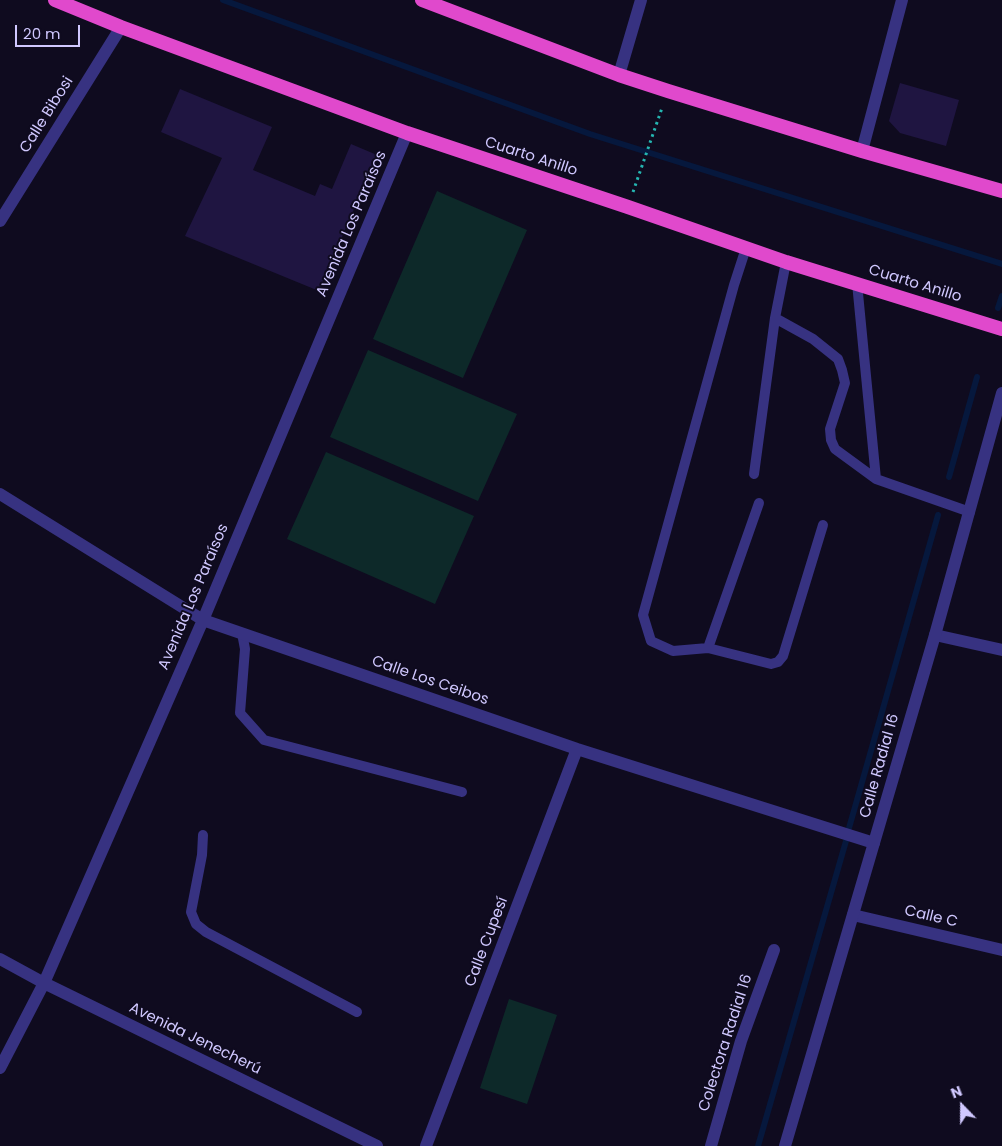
<!DOCTYPE html>
<meta charset="utf-8">
<style>
body{margin:0}
#map{position:relative;width:1002px;height:1146px;overflow:hidden;background:#0f0b1f;font-family:Poppins,sans-serif}
canvas{display:block}
.north{position:absolute;left:937px;top:1081px;width:50px;height:50px;-webkit-text-stroke:4px #0f0b1f;paint-order:stroke;rotate:338deg;font-size:14px;font-weight:700;line-height:20px;text-align:center;color:#d0c8ff}
.north::after{content:'';display:block;margin:auto;width:18px;height:22px;background:#d0c8ff;clip-path:polygon(50% 0,100% 100%,50% 72%,0 100%)}
.scale{position:absolute;left:15px;top:25px;width:65px;height:22px;box-sizing:border-box;border:2px solid #d0c8ff;border-top:0;padding-left:6px;font-size:15px;line-height:18px;white-space:nowrap;color:#d0c8ff;-webkit-text-stroke:4px #0f0b1f;paint-order:stroke}
</style>
<div id="map">
<canvas width="1002" height="1146"></canvas>
<div class="north">N</div>
<div class="scale">20 m</div>
</div>
<script>
const ctx = document.querySelector('canvas').getContext('2d');
ctx.lineJoin = 'round';
function paint(path, color) { ctx.fillStyle = color; ctx.fill(path, 'evenodd'); }
const shape = rows => new Path2D(rows.map(r => 'M' + r).join(''));
function stroke(path, color, width, dash) { ctx.strokeStyle = color; ctx.lineWidth = width; ctx.lineCap = dash ? 'butt' : 'round'; ctx.setLineDash(dash || []); ctx.stroke(path); }
function drawText(font, color, halo, rows, align = 'center') {
  ctx.font = font + ' Poppins,sans-serif'; ctx.lineWidth = 4; ctx.setLineDash([]); ctx.textBaseline = 'middle'; ctx.strokeStyle = halo; ctx.fillStyle = color; for (const [text, x, y, turn = 0] of rows) {
    ctx.save(); ctx.translate(x, y); ctx.rotate((+turn || 0) * Math.PI / 180); ctx.textAlign = isNaN(turn) ? turn : align; if (halo) ctx.strokeText(text, 0, 0); ctx.fillText(text, 0, 0); ctx.restore();
  }
}
paint(shape([
 [437,191,527,230,463,378,373,339],
 [368,350,517,414,478,501,330,437],
 [326,452,474,516,435,604,287,539],
 [509,999,557,1015,527,1104,480,1088]
]), '#0d2929');
stroke(shape([
 [223,0,590,134,1002,264],
 [998,308,1002,296],
 [949,477,977,377],
 [849,828,938,515],
 [758,1146,846,841]
]), '#06183d', 6);
paint(shape([
 [900,83,959,100,946,146,900,133,889,121],
 [180,89,272,127,253,170,315,196,320,184,332,189,351,144,377,155,319,291,185,236,222,158,161,132]
]), '#1f1541');
stroke(shape([
 [633,192,662,108]
]), '#25b6b1', 3, [2.5, 4]);
stroke(shape([
 [746,248,734,285,643,615,651,641,673,651,708,648,771,664,778,662,783,656,823,525],
 [857,283,876,479,970,512],
 [775,318,813,339,838,359,842,370,845,383,830,429,831,440,835,449,876,479],
 [754,474,775,318,786,262],
 [242,633,245,649,240,713,264,740,462,792],
 [708,648,759,503],
 [203,835,202,855,191,912,196,924,206,932,357,1012]
]), '#373281', 10);
stroke(shape([
 [619,75,641,0],
 [862,151,902,0],
 [0,221,121,27],
 [0,494,203,620,577,749,874,843],
 [935,635,1002,650],
 [853,915,1002,950],
 [0,959,44,983,377,1146],
 [0,1068,44,983,203,620,407,133],
 [426,1146,577,749],
 [711,1146,741,1041,774,950]
]), '#373281', 12);
stroke(shape([
 [785,1146,935,635,1002,393]
]), '#373281', 12);
stroke(shape([
 [55,0,121,27,407,133,628,207,786,262,1002,329],
 [422,0,619,75,668,91,862,151,1002,191]
]), '#e049cc', 14);
drawText('15px', '#d0c8ff', '#0f0b1f', [
 ["Calle Bibosi",47,115,-58],
 ["Cuarto Anillo",531,157,18],
 ["Avenida Los Paraísos",352,224,-67],
 ["Cuarto Anillo",915,284,17],
 ["Avenida Los Paraísos",194,597,-67],
 ["Calle Los Ceibos",430,681,19],
 ["Calle Radial 16",880,766,-74],
 ["Calle C",931,917,13],
 ["Calle Cupesí",487,942,-69],
 ["Avenida Jenecherú",195,1039,26],
 ["Colectora Radial 16",726,1043,-72]
]);
</script>
